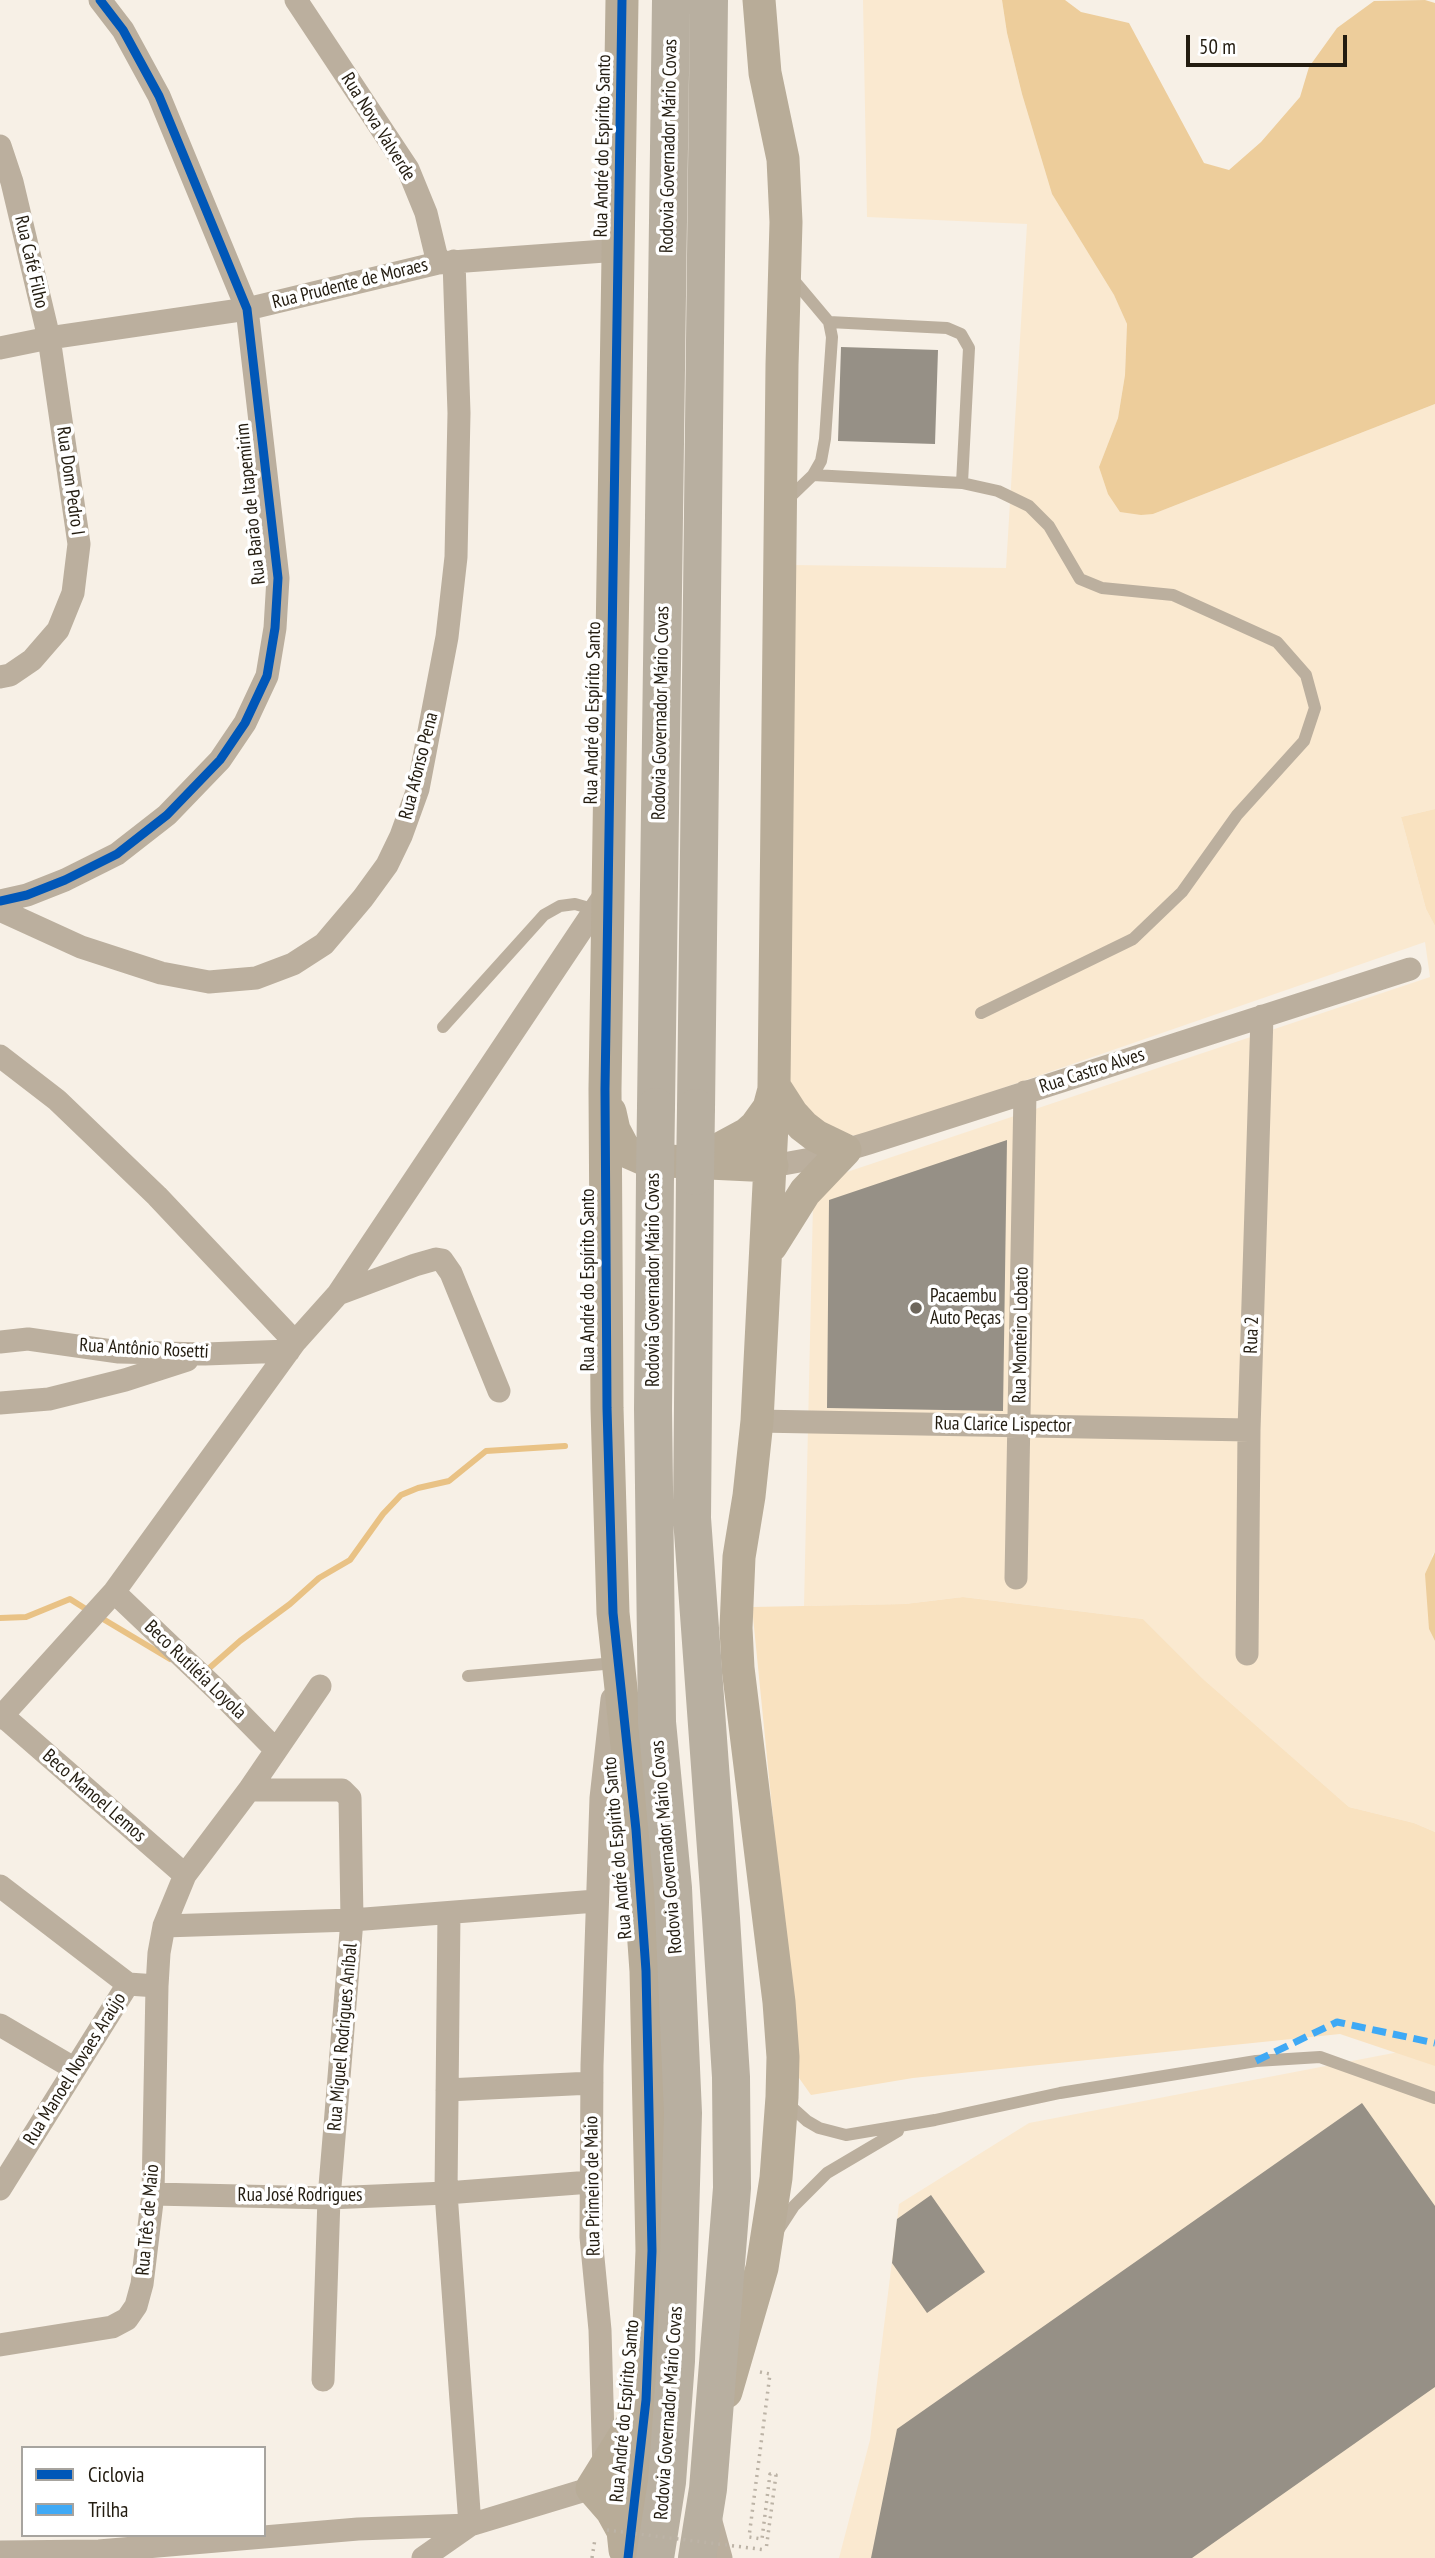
<!DOCTYPE html>
<meta charset="utf-8">
<style>
body{margin:0}
#map{position:relative;width:1435px;height:2558px;overflow:hidden;background:#f7f0e6;font-family:"PT Sans Narrow",sans-serif}
canvas{display:block}
.legend{position:absolute;left:21px;top:2446px;width:245px;height:91px;box-sizing:border-box;background:#fff;border:2px solid #a7a49f;margin:0;padding:9px 12px;list-style:none;font-size:21px;color:#231c10}
.legend li{display:flex;align-items:center;gap:14px;height:35px}
.legend b{width:35px;border:2px solid #a7a49f}
.scale{position:absolute;left:1186px;top:35px;width:161px;height:32px;box-sizing:border-box;border:4px solid #231c10;border-top:0;padding-left:9px;font-size:21px;line-height:24px;white-space:nowrap;color:#231c10;-webkit-text-stroke:5px #fff;paint-order:stroke}
</style>
<div id="map">
<canvas width="1435" height="2558"></canvas>
<ul class="legend">
<li><b style="height:9px;background:#0057b8"></b>Ciclovia</li>
<li><b style="height:9px;background:#3fa9f5"></b>Trilha</li>
</ul>
<div class="scale">50 m</div>
</div>
<script>
const ctx = document.querySelector('canvas').getContext('2d');
ctx.lineJoin = 'round';
function paint(path, color) { ctx.fillStyle = color; ctx.fill(path, 'evenodd'); }
const shape = rows => new Path2D(rows.map(r => 'M' + r).join(''));
function stroke(path, color, width, dash) { ctx.strokeStyle = color; ctx.lineWidth = width; ctx.lineCap = dash ? 'butt' : 'round'; ctx.setLineDash(dash || []); ctx.stroke(path); }
function drawText(font, color, halo, rows, align = 'center') {
  ctx.font = font + ' "PT Sans Narrow",sans-serif'; ctx.lineWidth = 7; ctx.setLineDash([]); ctx.textBaseline = 'middle'; ctx.strokeStyle = halo; ctx.fillStyle = color; for (const [text, x, y, turn = 0] of rows) {
    ctx.save(); ctx.translate(x, y); ctx.rotate((+turn || 0) * Math.PI / 180); ctx.textAlign = isNaN(turn) ? turn : align; if (halo) ctx.strokeText(text, 0, 0); ctx.fillText(text, 0, 0); ctx.restore();
  }
}
paint(shape([
 [863,0,1002,0,1007,33,1022,94,1052,194,1114,295,1127,324,1125,375,1118,418,1099,467,1153,514,1435,404,1435,809,1401,817,1426,909,1435,926,1435,1552,1432,1555,1429,1629,1435,1641,1435,1832,1414,1823,1349,1807,1202,1678,1143,1619,963,1597,905,1604,804,1606,813,1204,841,1174,1430,977,1425,942,870,1134,857,1136,830,1131,789,1093,792,565,1006,568,1027,224,867,217],
 [1404,2051,1435,2062,1435,2558,839,2558,870,2440,899,2204,1029,2123]
]), '#fae9d0');
paint(shape([
 [1435,809,1435,926,1426,909,1401,817],
 [963,1597,1143,1619,1202,1678,1349,1807,1414,1823,1435,1832,1435,2066,1340,2034,913,2078,811,2095,799,2078,752,1607,905,1604]
]), '#f9e2c0');
paint(shape([
 [1002,0,1065,0,1081,12,1129,23,1204,163,1229,170,1261,142,1300,97,1309,67,1337,28,1374,1,1425,0,1435,3,1435,404,1153,514,1141,515,1120,512,1108,494,1099,467,1118,418,1125,375,1127,324,1114,295,1052,194,1022,94,1007,33],
 [1435,1552,1435,1641,1429,1629,1425,1574]
]), '#edcd9b');
stroke(shape([
 [98,1616,170,1659],
 [0,1618,26,1617,70,1599,89,1611],
 [206,1671,240,1641,290,1604,319,1578,350,1560,383,1514,401,1495,418,1488,449,1481,486,1451,565,1446]
]), '#e9c285', 6);
paint(shape([
 [841,347,938,350,935,444,838,441],
 [1007,1140,1003,1411,827,1408,829,1200],
 [1362,2103,1435,2206,1435,2387,1192,2558,871,2558,897,2429],
 [931,2195,985,2272,927,2313,892,2263,897,2219]
]), '#969086');
stroke(shape([
 [760,2372,770,2374,749,2537,762,2539,770,2474,776,2475,766,2550],
 [592,2558,595,2539]
]), '#bcb3a6', 3.5, [2, 5]);
stroke(shape([
 [813,475,962,483,969,348,961,334,947,328,829,322],
 [962,483,998,491,1029,506,1049,526,1080,579,1102,588,1173,595,1277,642,1306,675,1315,708,1304,741,1237,815,1182,892,1133,939,981,1013],
 [786,501,813,475,821,461,825,439,832,337,829,322,792,278],
 [443,1027,544,915,560,906,575,904,596,910],
 [468,1676,615,1663],
 [787,2103,807,2121,819,2128,846,2135,935,2120,1060,2093,1256,2061,1320,2057,1435,2098],
 [779,2229,794,2206,827,2173,898,2131]
]), '#bbaf9e', 12);
stroke(shape([
 [296,0,408,169,426,213,438,263],
 [0,146,12,182,49,338,79,544,73,593,58,630,32,660,10,675,0,677],
 [0,348,49,338,247,309,438,263,619,250],
 [0,901,27,895,65,880,117,854,167,815,220,760,245,723,267,676,275,628,278,578,247,309,159,96,123,30,100,0],
 [0,910,81,947,161,973,209,982,256,978,293,964,324,944,363,898,387,865,401,836,418,789,447,637,456,557,459,413,454,261],
 [0,1056,57,1100,157,1196,295,1342],
 [772,1166,822,1157,869,1143,1410,969],
 [338,1294,415,1265,436,1259,442,1260,451,1273,499,1391],
 [0,1342,28,1339,119,1352,205,1354,289,1351],
 [0,1403,49,1399,125,1380,187,1360],
 [757,1421,1249,1430],
 [1016,1578,1025,1092],
 [114,1592,218,1691,275,1749],
 [1247,1654,1249,1430,1262,1016],
 [3,1716,185,1875],
 [0,1718,114,1592,295,1342,338,1294,608,890],
 [249,1790,342,1790,350,1798,352,1920,329,2198,323,2380],
 [0,1886,128,1984],
 [449,1913,446,2193,470,2525],
 [164,1926,352,1920,596,1901],
 [0,2025,75,2069],
 [447,2090,592,2083],
 [0,2189,128,1984,157,1986,159,1953,164,1926,185,1875,249,1790,320,1686],
 [153,2194,329,2198,446,2193,591,2182],
 [0,2345,112,2327,127,2319,136,2306,142,2284,153,2194,157,1986],
 [604,2471,600,2330,591,2237,592,2065,601,1798,612,1699],
 [710,2518,721,2558],
 [0,2552,99,2551,358,2529,470,2525,592,2488],
 [423,2558,470,2525]
]), '#bbaf9e', 23);
stroke(shape([
 [622,0,605,1089,607,1408,613,1613,636,1830,646,1971,652,2251,646,2400,628,2558],
 [610,1112,614,1130,623,1147,630,1153,646,1160,772,1166],
 [697,1161,747,1134,756,1126,769,1108,773,1093],
 [771,1246,805,1192,845,1150,816,1136,803,1126,792,1114,774,1086],
 [726,2392,762,2268,776,2178,782,2097,783,2057,779,2002,738,1668,736,1628,739,1557,749,1496,757,1421,774,1086,782,365,786,222,783,159,765,73,759,0],
 [625,2550,623,2531,612,2511,592,2488,640,2411]
]), '#b8ac98', 33);
stroke(shape([
 [656,1107,671,0],
 [696,1108,709,0],
 [655,1176,653,1409,657,1722,673,1888,683,2113,676,2361,667,2482,655,2558],
 [695,1176,692,1518,721,1918,731,2077,732,2188,708,2489,697,2558]
]), '#b8afa0', 38);
stroke(shape([
 [607,2530,766,2550]
]), '#bcb3a6', 3.5, [2, 5]);
stroke(shape([
 [655,1176,656,1107],
 [695,1176,696,1108]
]), '#b8afa0', 38);
stroke(shape([
 [1256,2061,1337,2022,1435,2043]
]), '#3fa9f5', 7, [14, 7]);
stroke(shape([
 [622,0,605,1089,607,1408,613,1613,636,1830,646,1971,652,2251,646,2400,628,2558],
 [0,901,27,895,65,880,117,854,167,815,220,760,245,723,267,676,275,628,278,578,247,309,159,96,123,30,100,0]
]), '#0057b8', 9);
for (const [x, y, r, color] of [
 [916,1308,7,"#6d665b"]
]) { const dot = new Path2D(); dot.arc(x, y, r, 0, 2 * Math.PI); ctx.fillStyle = color; ctx.fill(dot); stroke(dot, '#fff', 2.5); }
drawText('19px', '#231c10', '#fff', [
 ["Rua Nova Valverde",378,127,58],
 ["Rua André do Espírito Santo",603,146,-89],
 ["Rodovia Governador Mário Covas",669,146,-89],
 ["Rua Café Filho",31,262,77],
 ["Rua Prudente de Moraes",350,284,-14],
 ["Rua Dom Pedro I",70,481,82],
 ["Rua Barão de Itapemirim",251,504,-96],
 ["Rua André do Espírito Santo",593,713,-89],
 ["Rodovia Governador Mário Covas",661,713,-89],
 ["Rua Afonso Pena",419,766,-76],
 ["Rua Castro Alves",1092,1071,-18],
 ["Rua André do Espírito Santo",589,1280,-90],
 ["Rodovia Governador Mário Covas",654,1280,-90],
 ["Rua Monteiro Lobato",1021,1335,-89],
 ["Rua 2",1252,1335,-88],
 ["Rua Antônio Rosetti",144,1349,3],
 ["Rua Clarice Lispector",1003,1425,1],
 ["Beco Rutiléia Loyola",195,1670,44],
 ["Beco Manoel Lemos",94,1796,41],
 ["Rodovia Governador Mário Covas",667,1847,-95],
 ["Rua André do Espírito Santo",618,1848,-95],
 ["Rua Miguel Rodrigues Aníbal",343,2037,-85],
 ["Rua Manoel Novaes Araújo",75,2069,-58],
 ["Rua Primeiro de Maio",593,2186,-91],
 ["Rua José Rodrigues",300,2196],
 ["Rua Três de Maio",148,2220,-85],
 ["Rua André do Espírito Santo",625,2411,-85],
 ["Rodovia Governador Mário Covas",669,2413,-86]
]);
drawText('19px', '#231c10', '#fff', [
 ["Pacaembu",930,1297],
 ["Auto Peças",930,1319]
], 'left');
</script>
